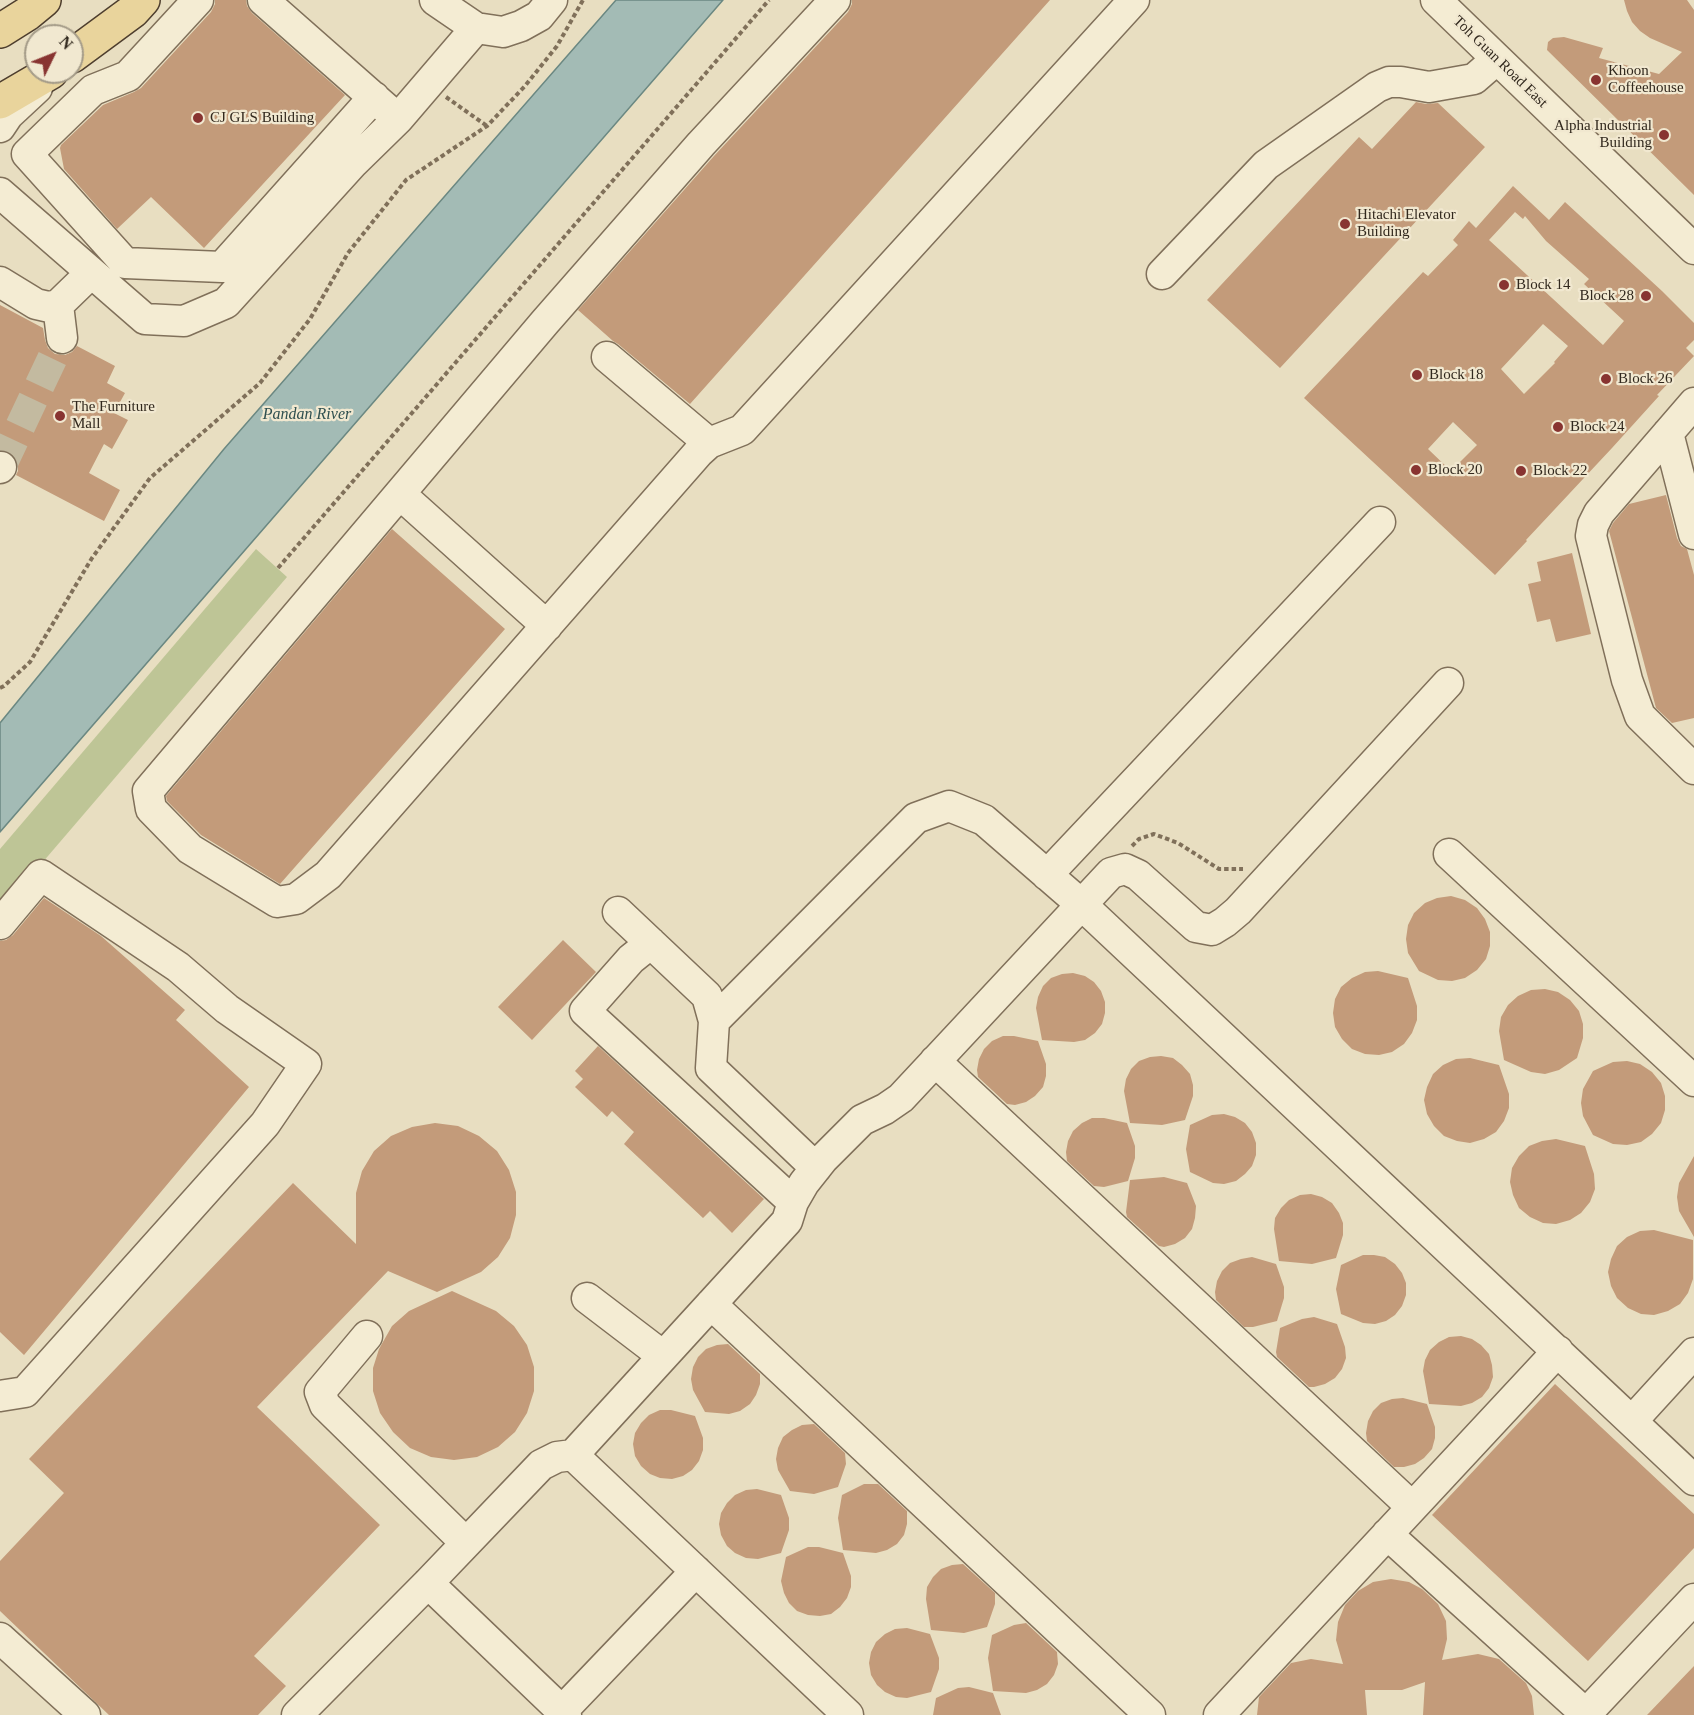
<!DOCTYPE html>
<style>
body{margin:0}
#map{position:relative;width:1694px;height:1715px;overflow:hidden;background:#e8dec1;font-family:"Times New Roman",serif}
canvas{display:block}
.north{position:absolute;left:24px;top:24px;width:60px;height:60px;box-sizing:border-box;background:#f1e8d0;border:2px solid #a49b88;border-radius:50%;rotate:47deg;font-size:16px;font-weight:700;line-height:24px;text-align:center;color:#31281d}
.north::after{content:'';display:block;margin:auto;width:21px;height:27px;background:#883431;clip-path:polygon(50% 0,100% 100%,50% 72%,0 100%)}
</style>
<div id="map">
<canvas width="1694" height="1715"></canvas>
<div class="north">N</div>
</div>
<script>
const ctx = document.querySelector('canvas').getContext('2d');
ctx.lineJoin = 'round';
function paint(path, color) { ctx.fillStyle = color; ctx.fill(path, 'evenodd'); }
const shape = rows => new Path2D(rows.map(r => 'M' + r).join(''));
function stroke(path, color, width, dash) { ctx.strokeStyle = color; ctx.lineWidth = width; ctx.lineCap = dash ? 'butt' : 'round'; ctx.setLineDash(dash || []); ctx.stroke(path); }
function drawText(font, color, halo, rows, align = 'center') {
  ctx.font = font + ' "Times New Roman",serif'; ctx.lineWidth = 4.5; ctx.setLineDash([]); ctx.textBaseline = 'middle'; ctx.strokeStyle = halo; ctx.fillStyle = color; for (const [text, x, y, turn = 0] of rows) {
    ctx.save(); ctx.translate(x, y); ctx.rotate((+turn || 0) * Math.PI / 180); ctx.textAlign = isNaN(turn) ? turn : align; if (halo) ctx.strokeText(text, 0, 0); ctx.fillText(text, 0, 0); ctx.restore();
  }
}
paint(shape([
 [256,549,287,577,0,912,0,849]
]), '#bec596');
const water = shape([
 [616,0,723,0,0,832,0,723,224,449,616,0]
]);
paint(water, '#a3bbb5');
stroke(water, '#6b8882', 1.5);
paint(shape([
 [215,0,246,0,247,6,252,13,345,95,204,248,151,197,117,229,64,169,60,148,61,145,103,105,134,92,141,88,211,12,215,4],
 [852,0,1050,0,690,404,618,344,613,341,578,310,714,156,848,12,852,4],
 [1624,0,1687,0,1694,10,1694,195,1547,50,1548,42,1553,38,1564,37,1603,48,1599,58,1659,74,1682,52,1650,38,1640,31,1632,22,1627,11],
 [1416,102,1426,104,1438,103,1485,147,1280,368,1207,300,1359,137,1372,149],
 [1513,186,1549,220,1565,202,1662,291,1694,323,1694,340,1686,348,1694,356,1657,395,1659,396,1612,448,1526,540,1527,541,1495,575,1304,398,1423,272,1428,276,1458,245,1453,240,1469,221,1476,228],
 [1515,212,1523,219,1525,216,1546,241,1589,279,1584,284,1624,321,1603,345,1489,240],
 [1543,324,1568,346,1554,362,1555,363,1524,394,1501,369],
 [1453,422,1477,445,1451,471,1428,449],
 [0,305,43,328,45,340,48,348,55,354,65,355,72,352,77,346,115,366,107,383,125,393,114,413,128,420,112,449,104,444,89,473,120,490,104,521,16,475,18,471,18,463,14,455,6,451,0,450],
 [1666,495,1677,538,1681,546,1687,549,1694,575,1694,718,1672,723,1656,708,1609,531,1613,523,1629,504],
 [392,529,505,629,280,884,201,835,167,801,166,796],
 [1572,553,1591,634,1556,642,1550,619,1537,622,1528,584,1541,581,1537,562],
 [1451,896,1465,900,1477,908,1485,919,1490,932,1490,946,1486,959,1477,970,1465,978,1452,981,1438,980,1419,971,1408,953,1406,939,1408,925,1414,913,1425,903,1437,898],
 [44,898,101,936,185,1010,176,1020,249,1087,24,1355,0,1332,0,941,6,940,13,935],
 [563,940,596,972,532,1040,498,1007],
 [1378,971,1408,978,1417,1006,1417,1020,1412,1033,1404,1044,1392,1052,1379,1055,1365,1054,1352,1049,1342,1039,1335,1027,1333,1013,1335,999,1341,987,1352,978,1365,972],
 [1073,973,1085,976,1094,982,1101,991,1105,1002,1105,1013,1102,1024,1095,1033,1085,1040,1074,1042,1042,1040,1036,1008,1038,997,1043,986,1051,978,1062,974],
 [1545,989,1558,992,1570,1000,1579,1011,1583,1024,1583,1038,1577,1058,1559,1070,1545,1074,1531,1072,1504,1060,1499,1031,1501,1017,1508,1005,1518,996,1531,990],
 [1003,1036,1014,1036,1038,1041,1046,1064,1046,1076,1043,1087,1035,1096,1026,1102,1015,1105,1007,1104,978,1077,977,1070,979,1059,984,1049,992,1041],
 [598,1046,764,1199,732,1233,710,1211,703,1218,624,1144,634,1132,612,1111,607,1117,575,1087,583,1079,575,1071],
 [1161,1056,1173,1058,1182,1065,1190,1074,1193,1085,1193,1096,1185,1120,1162,1125,1130,1123,1124,1091,1126,1079,1131,1069,1139,1061,1150,1057],
 [1470,1058,1499,1065,1509,1094,1509,1108,1504,1121,1496,1132,1484,1139,1470,1143,1457,1141,1444,1136,1434,1126,1427,1114,1424,1100,1427,1087,1433,1074,1443,1065,1456,1059],
 [1627,1061,1640,1064,1652,1072,1661,1083,1665,1096,1665,1110,1661,1123,1652,1134,1641,1142,1627,1145,1613,1144,1593,1135,1583,1116,1581,1103,1583,1089,1593,1071,1613,1062],
 [1224,1114,1235,1117,1245,1123,1252,1132,1256,1143,1256,1155,1252,1166,1245,1174,1236,1181,1224,1184,1213,1183,1190,1172,1186,1149,1190,1125,1212,1115],
 [1092,1118,1104,1118,1127,1123,1135,1146,1135,1158,1128,1181,1104,1187,1094,1186,1067,1161,1066,1152,1068,1141,1073,1131,1082,1123],
 [435,1123,458,1126,479,1136,497,1151,509,1170,516,1192,516,1215,510,1238,498,1257,481,1272,437,1292,388,1271,257,1407,380,1525,254,1656,286,1686,258,1715,109,1715,0,1611,0,1561,64,1493,29,1459,293,1183,356,1244,356,1193,362,1171,374,1151,391,1136,412,1127],
 [1556,1139,1585,1146,1594,1174,1595,1189,1590,1202,1581,1213,1570,1220,1556,1224,1543,1223,1530,1217,1519,1208,1513,1195,1510,1182,1512,1168,1519,1156,1529,1146,1542,1141],
 [1694,1156,1694,1237,1679,1211,1677,1197,1679,1183],
 [1164,1177,1187,1183,1196,1206,1195,1218,1192,1229,1185,1238,1175,1244,1164,1247,1159,1246,1127,1217,1126,1212,1130,1180],
 [1311,1194,1322,1197,1332,1203,1339,1213,1343,1223,1343,1235,1336,1258,1312,1264,1279,1261,1274,1229,1275,1218,1281,1208,1289,1200,1300,1195],
 [1654,1230,1693,1240,1693,1279,1688,1293,1680,1304,1668,1311,1654,1315,1641,1314,1628,1308,1617,1298,1611,1286,1608,1272,1611,1259,1617,1246,1627,1237,1640,1231],
 [1363,1255,1374,1255,1385,1257,1395,1264,1402,1273,1406,1283,1406,1295,1402,1306,1395,1315,1386,1321,1375,1324,1363,1323,1341,1314,1336,1289,1341,1265],
 [1252,1257,1276,1264,1284,1287,1284,1298,1277,1321,1253,1327,1244,1327,1216,1300,1215,1292,1217,1281,1222,1271,1230,1263,1241,1259],
 [452,1291,496,1311,514,1326,527,1345,534,1367,534,1391,527,1413,515,1432,498,1447,477,1457,454,1460,431,1457,410,1448,393,1432,380,1413,373,1391,373,1368,379,1349,392,1326,409,1311],
 [1314,1317,1337,1324,1345,1347,1346,1358,1342,1369,1335,1378,1325,1384,1314,1387,1309,1387,1277,1357,1276,1352,1280,1328,1302,1319],
 [1461,1336,1472,1339,1481,1345,1489,1354,1492,1365,1493,1377,1489,1388,1482,1397,1472,1403,1461,1406,1429,1404,1423,1371,1425,1360,1430,1350,1439,1342,1449,1337],
 [728,1344,760,1374,760,1384,756,1395,750,1404,740,1411,729,1414,705,1412,693,1390,691,1379,693,1367,698,1357,706,1349,717,1345],
 [1555,1384,1694,1514,1694,1548,1588,1661,1432,1515],
 [1403,1398,1427,1404,1435,1427,1435,1438,1432,1449,1424,1458,1415,1464,1404,1467,1394,1467,1367,1441,1366,1433,1368,1421,1373,1411,1381,1403,1392,1399],
 [660,1410,671,1410,695,1416,703,1438,703,1450,699,1461,692,1470,683,1476,672,1479,660,1478,650,1474,641,1466,635,1456,633,1444,635,1433,641,1423,649,1415],
 [814,1424,845,1453,846,1464,838,1487,814,1494,790,1491,778,1470,776,1459,778,1448,783,1437,792,1430,802,1425],
 [864,1484,878,1484,907,1511,907,1524,904,1535,897,1544,887,1550,876,1553,843,1550,838,1518,842,1495],
 [757,1489,781,1495,789,1518,789,1530,781,1553,758,1559,746,1558,735,1553,727,1546,721,1535,719,1524,721,1513,727,1503,735,1495,746,1490],
 [808,1547,819,1547,843,1553,851,1576,851,1587,847,1598,840,1607,831,1614,820,1616,808,1615,797,1611,789,1603,784,1593,781,1581,786,1557],
 [963,1564,995,1593,995,1604,987,1627,964,1633,931,1630,926,1599,927,1587,933,1577,941,1569,952,1565],
 [1391,1579,1409,1582,1422,1589,1438,1604,1446,1621,1447,1639,1442,1660,1478,1654,1499,1659,1526,1683,1532,1696,1534,1715,1423,1715,1425,1682,1402,1690,1365,1690,1367,1715,1257,1715,1259,1697,1291,1663,1311,1659,1343,1664,1336,1640,1338,1622,1345,1605,1358,1591,1373,1582],
 [1026,1623,1057,1652,1058,1664,1054,1675,1047,1684,1037,1690,1026,1693,993,1691,988,1658,992,1635,1014,1625],
 [907,1628,930,1634,939,1658,939,1669,931,1692,907,1698,896,1697,885,1692,877,1685,871,1675,869,1663,871,1652,876,1642,885,1634,895,1629],
 [1694,1666,1694,1715,1647,1715],
 [969,1687,993,1693,1001,1715,933,1715,936,1698,958,1688]
]), '#c39b7a');
stroke(shape([
 [1,467,62,338]
]), '#c3baa0', 30, [30, 15]);
const minor = shape([
 [198,0,128,76,93,90,27,154,125,263,222,267,374,97],
 [263,0,389,111],
 [435,0,476,28,503,32,521,26,539,16,552,0],
 [835,0,701,144,545,322,148,791,151,809,190,849,277,902,296,899,328,875,698,453,709,443,742,430,1134,0],
 [1436,0,1694,249],
 [0,127,8,115,37,88],
 [0,193,145,319,184,321,226,303,353,163,398,119,476,28],
 [1162,274,1266,165,1377,87,1389,82,1401,82,1429,87,1474,79,1497,59],
 [0,282,36,304,49,307,58,305,91,273],
 [58,305,62,338],
 [607,357,709,443],
 [1694,403,1599,513,1593,525,1591,536,1627,680,1640,716,1694,769],
 [1668,433,1694,534],
 [0,468,1,467],
 [400,494,547,626],
 [1449,854,1694,1081],
 [1047,875,1380,522],
 [618,912,707,996,714,1021,711,1068,816,1168],
 [0,924,41,875,178,967,227,1009,306,1064,265,1124,25,1392,0,1396],
 [651,943,631,959,585,1011,793,1202],
 [714,1021,916,818,949,806,984,820,1082,905,1694,1480],
 [935,1061,1412,1507],
 [587,1298,663,1356],
 [711,1304,1150,1715],
 [367,1336,320,1392,325,1405,466,1543],
 [1632,1421,1694,1353],
 [573,1455,848,1715],
 [1387,1534,1586,1714],
 [428,1583,566,1715],
 [0,1638,85,1715],
 [562,1711,696,1571],
 [297,1715,428,1583,541,1465,557,1457,573,1455,787,1221,793,1202,804,1183,823,1159,862,1120,885,1109,901,1098,1111,873,1125,869,1138,875,1196,927,1212,930,1225,922,1238,911,1448,683],
 [1219,1715,1558,1351],
 [1585,1715,1694,1599]
]);
const major = shape([
 [0,31,27,14,44,0],
 [72,56,133,11,143,0],
 [0,102,51,72]
]);
stroke(minor, '#80705a', 33);
stroke(major, '#4e3e2e', 36);
stroke(shape([
 [446,97,487,126],
 [278,568,769,0],
 [0,688,4,686,30,662,92,558,150,478,260,383,310,319,348,253,406,180,487,126,525,86,557,46,583,0],
 [1132,846,1139,839,1154,834,1178,843,1219,869,1243,869]
]), '#80705a', 4, [4.5, 3]);
stroke(minor, '#f4ecd3', 30);
stroke(major, '#e9d49c', 33);
for (const [x, y, r, color] of [
 [1596,80,6,"#883431"],
 [198,118,6,"#883431"],
 [1664,135,6,"#883431"],
 [1345,224,6,"#883431"],
 [1504,285,6,"#883431"],
 [1646,296,6,"#883431"],
 [1417,375,6,"#883431"],
 [1606,379,6,"#883431"],
 [60,416,6,"#883431"],
 [1558,427,6,"#883431"],
 [1416,470,6,"#883431"],
 [1521,471,6,"#883431"]
]) { const dot = new Path2D(); dot.arc(x, y, r, 0, 2 * Math.PI); ctx.fillStyle = color; ctx.fill(dot); stroke(dot, '#f1e8d0', 2); }
drawText('15px', '#31281d', '#f1e8d0', [
 ["Toh Guan Road East",1500,62,44]
]);
drawText('15px', '#31281d', '#f1e8d0', [
 ["Khoon",1608,71],
 ["Coffeehouse",1608,88],
 ["CJ GLS Building",210,118],
 ["Alpha Industrial",1652,126,"right"],
 ["Building",1652,143,"right"],
 ["Hitachi Elevator",1357,215],
 ["Building",1357,232],
 ["Block 14",1516,285],
 ["Block 28",1634,296,"right"],
 ["Block 18",1429,375],
 ["Block 26",1618,379],
 ["The Furniture",72,407],
 ["Mall",72,424],
 ["Block 24",1570,427],
 ["Block 20",1428,470],
 ["Block 22",1533,471]
], 'left');
drawText('italic 16px', '#2e4f4f', '#f1e8d0', [
 ["Pandan River",307,415]
]);
</script>
